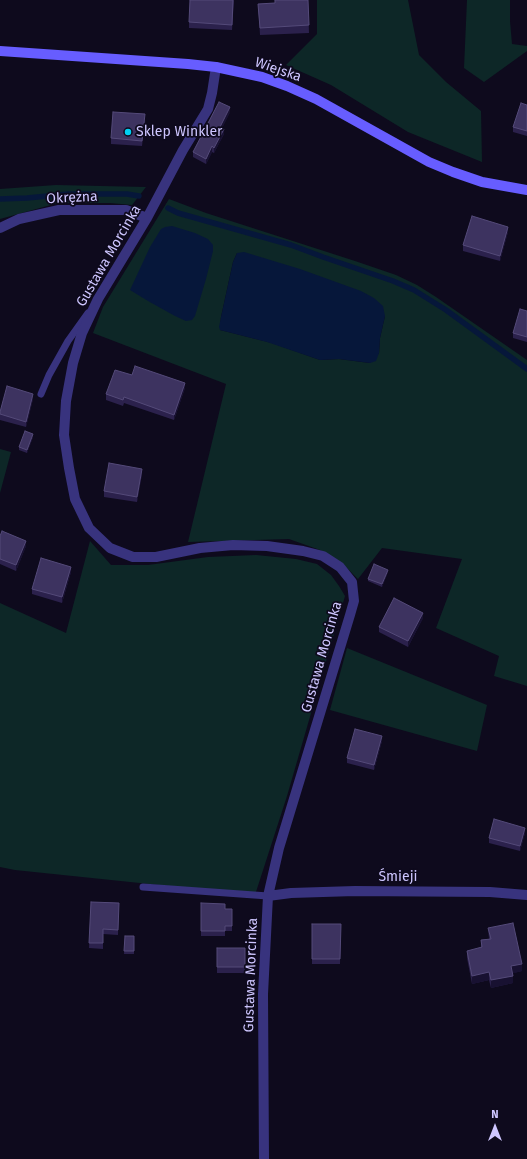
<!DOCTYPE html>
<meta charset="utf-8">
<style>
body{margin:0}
#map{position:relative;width:527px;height:1159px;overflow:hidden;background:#0e0a1d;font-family:"Fira Sans",sans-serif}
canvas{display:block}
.north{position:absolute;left:475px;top:1107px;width:40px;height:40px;-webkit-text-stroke:3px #0e0a1d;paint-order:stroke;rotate:0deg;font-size:11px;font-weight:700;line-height:16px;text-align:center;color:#cec6ff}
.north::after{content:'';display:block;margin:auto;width:14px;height:18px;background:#cec6ff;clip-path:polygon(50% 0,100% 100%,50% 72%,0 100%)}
</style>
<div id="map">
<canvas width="527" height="1159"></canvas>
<div class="north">N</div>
</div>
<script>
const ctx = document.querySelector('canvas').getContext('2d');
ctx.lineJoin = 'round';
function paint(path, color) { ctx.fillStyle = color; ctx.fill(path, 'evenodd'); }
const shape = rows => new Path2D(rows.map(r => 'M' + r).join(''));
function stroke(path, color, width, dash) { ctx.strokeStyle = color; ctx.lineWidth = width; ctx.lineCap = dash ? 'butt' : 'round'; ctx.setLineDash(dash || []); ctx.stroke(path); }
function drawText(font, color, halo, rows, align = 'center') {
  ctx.font = font + ' "Fira Sans",sans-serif'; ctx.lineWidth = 3.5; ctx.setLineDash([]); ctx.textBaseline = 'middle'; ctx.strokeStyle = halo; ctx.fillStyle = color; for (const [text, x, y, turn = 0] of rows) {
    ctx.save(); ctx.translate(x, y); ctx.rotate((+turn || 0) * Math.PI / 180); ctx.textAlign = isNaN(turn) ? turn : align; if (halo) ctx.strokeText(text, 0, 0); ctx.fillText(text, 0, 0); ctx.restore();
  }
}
paint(shape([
 [317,0,408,0,419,55,446,82,481,111,482,162,408,132,331,85,286,65,317,34],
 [467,0,510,0,510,21,512,44,527,46,527,51,484,82,464,68],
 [56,185,146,187,132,205,110,203,58,203,0,219,0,189],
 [169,199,206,213,355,261,396,275,417,285,436,297,527,360,527,686,494,676,499,656,436,628,462,559,382,548,358,579,347,568,320,550,289,539,188,542,226,384,93,333,103,307],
 [237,253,385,316,380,338,379,353,370,363,339,359,320,360,272,343,220,330,221,317,233,262],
 [0,449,11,452,0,493],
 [90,541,111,565,148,565,208,557,256,555,296,559,317,564,331,575,339,586,345,596,287,796,255,895,15,870,0,867,0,603,66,633],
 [347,648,487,705,477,751,330,710]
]), '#0d2727');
paint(shape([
 [172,226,195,233,208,239,213,245,213,251,206,279,195,316,192,320,186,321,175,316,148,301,130,290,150,247,161,229,165,227],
 [244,252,300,269,361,291,374,298,383,306,385,316,380,338,379,353,376,361,370,363,339,359,320,360,267,342,220,330,219,327,221,317,233,262,237,253]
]), '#06173a');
stroke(shape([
 [0,199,27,198,69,194,127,194,139,196],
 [168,208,178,213,291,245,323,257,393,281,414,290,446,310,527,369]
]), '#06173a', 5.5);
stroke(shape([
 [41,394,49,375,68,341,88,313],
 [143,887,268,896]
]), '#38337e', 7);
stroke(shape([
 [216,67,212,93,208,109,183,150,147,218,98,299,82,333,73,363,66,401,64,435,69,468,75,499,89,528,110,548,133,557,156,557,200,548,233,545,267,546,303,551,323,556,340,567,352,582,354,601,350,615,279,848,268,896,263,994,264,1159],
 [0,228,19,219,59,210,126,210,147,218],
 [268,896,291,893,355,891,490,892,527,895]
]), '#38337e', 10);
stroke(shape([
 [0,51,188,64,216,67,262,77,287,86,316,99,429,162,453,172,482,182,527,190]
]), '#675dff', 10);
paint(shape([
 [234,0,232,30,189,28,189,22],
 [275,0,308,0,309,33,260,35,258,4,275,3],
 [527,105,527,136,513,132,513,127],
 [230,112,222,128,224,134,214,153,212,152,206,164,193,157,193,152],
 [145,120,142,146,111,144,111,138],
 [508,232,500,261,463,251,463,245],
 [527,311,527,342,513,338,513,333],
 [132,375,185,388,174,420,124,403,123,406,106,400,106,394],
 [33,399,26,427,0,420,0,412],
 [33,437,27,453,19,450,19,447],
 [142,474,137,502,104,497,104,491],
 [0,536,26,546,16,571,0,564],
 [71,572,62,603,32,594,32,589],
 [388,572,382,587,368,581,368,579],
 [423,618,408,647,379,632,379,627],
 [382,741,374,770,347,763,347,758],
 [525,833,520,851,489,843,489,838],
 [91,902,119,903,118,935,103,934,103,949,89,948],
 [201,903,225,909,232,909,232,931,225,931,225,936,201,936],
 [312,924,341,924,340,964,312,964],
 [488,928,522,971,513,973,513,983,491,988,489,980,472,984,467,958,467,951,481,948,481,940,489,939],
 [125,936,134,936,134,954,124,954],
 [217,948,245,948,245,973,217,973]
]), '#2b214c');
paint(shape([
 [230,107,230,112,220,132,220,127],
 [224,129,224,134,214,153,214,148],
 [212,146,212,152,206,164,206,159],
 [508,227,508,232,500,261,500,256],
 [185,383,185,388,174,420,174,415],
 [33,394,33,399,26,427,26,422],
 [33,434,33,437,27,453,27,450],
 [142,469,142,474,137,502,137,497],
 [26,541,26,546,16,571,16,565],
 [71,567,71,572,62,603,62,597],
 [388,570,388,572,382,587,382,584],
 [423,613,423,618,408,647,408,641],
 [382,736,382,741,374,770,374,765],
 [525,828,525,833,520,851,520,846],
 [522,964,522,971,511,974,511,966],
 [489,972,489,980,472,984,472,976],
 [513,976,513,983,491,988,491,980]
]), '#181131');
const building = shape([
 [190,0,233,0,232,25,189,22,190,0],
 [275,0,308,0,309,25,260,28,258,4,275,3,275,0],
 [219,102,230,107,220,127,224,129,214,148,212,146,206,159,193,152,219,102],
 [521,103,527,105,527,131,513,127,521,103],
 [113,112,145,114,142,141,111,138,113,112],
 [472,216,508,227,500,256,463,245,472,216],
 [520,309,527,311,527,337,513,333,520,309],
 [135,366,185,383,174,415,124,397,123,400,106,394,115,370,132,375,135,366],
 [7,386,33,394,26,422,0,414,0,412,7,386],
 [25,431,33,434,27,450,19,447,25,431],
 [109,463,142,469,137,497,104,491,109,463],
 [2,531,26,541,16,565,0,559,0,536,2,531],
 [41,558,71,567,62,597,32,589,41,558],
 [374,564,388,570,382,584,368,579,374,564],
 [394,598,423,613,408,641,379,627,394,598],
 [355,729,382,736,374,765,347,758,355,729],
 [494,819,525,828,520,846,489,838,494,819],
 [91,902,119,903,118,930,103,929,103,943,89,943,91,902],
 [201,903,225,904,225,909,232,909,232,926,225,926,225,931,201,931,201,903],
 [513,923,522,964,511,966,513,976,491,980,489,972,472,976,467,951,482,947,481,940,491,939,488,928,513,923],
 [312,924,341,924,340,959,312,959,312,924],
 [125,936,134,936,134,951,124,951,125,936],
 [217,948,245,948,245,967,217,967,217,948]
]);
paint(building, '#3d3360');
stroke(building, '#544a79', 1);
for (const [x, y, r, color] of [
 [128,132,4,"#00d0f1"]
]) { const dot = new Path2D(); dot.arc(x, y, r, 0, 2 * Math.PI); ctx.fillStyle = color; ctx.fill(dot); stroke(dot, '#0e0a1d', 1.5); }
drawText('14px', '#cec6ff', '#0e0a1d', [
 ["Wiejska",278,70,19],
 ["Okrężna",72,198,-3],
 ["Gustawa Morcinka",109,256,-60],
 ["Gustawa Morcinka",322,657,-74],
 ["Śmieji",398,877],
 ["Gustawa Morcinka",251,975,-88]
]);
drawText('14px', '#cec6ff', '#0e0a1d', [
 ["Sklep Winkler",136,132]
], 'left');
</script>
